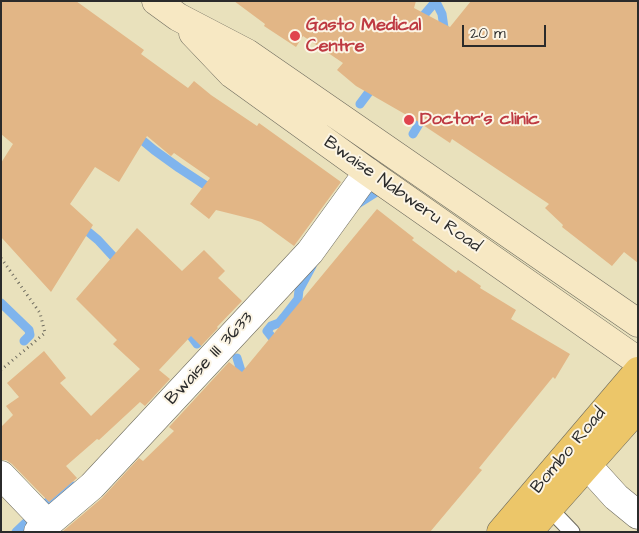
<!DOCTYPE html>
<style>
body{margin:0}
#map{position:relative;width:639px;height:533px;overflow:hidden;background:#e9e1bc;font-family:"Architects Daughter",sans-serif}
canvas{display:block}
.frame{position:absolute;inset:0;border:2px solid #2b2b2b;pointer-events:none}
.scale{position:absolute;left:462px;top:25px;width:84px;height:22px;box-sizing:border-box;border:2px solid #2b2b2b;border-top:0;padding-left:6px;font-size:15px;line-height:18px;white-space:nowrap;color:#2b2b2b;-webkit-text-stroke:4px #fcf5e5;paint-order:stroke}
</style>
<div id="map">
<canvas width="639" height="533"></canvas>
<div class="frame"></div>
<div class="scale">20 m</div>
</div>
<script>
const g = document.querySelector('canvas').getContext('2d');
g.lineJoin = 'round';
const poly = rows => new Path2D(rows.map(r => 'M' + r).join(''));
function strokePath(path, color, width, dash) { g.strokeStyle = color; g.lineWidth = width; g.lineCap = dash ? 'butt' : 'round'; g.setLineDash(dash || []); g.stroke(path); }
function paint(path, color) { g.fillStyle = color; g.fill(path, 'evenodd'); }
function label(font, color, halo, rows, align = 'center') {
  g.font = font + ' "Architects Daughter",sans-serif'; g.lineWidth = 4; g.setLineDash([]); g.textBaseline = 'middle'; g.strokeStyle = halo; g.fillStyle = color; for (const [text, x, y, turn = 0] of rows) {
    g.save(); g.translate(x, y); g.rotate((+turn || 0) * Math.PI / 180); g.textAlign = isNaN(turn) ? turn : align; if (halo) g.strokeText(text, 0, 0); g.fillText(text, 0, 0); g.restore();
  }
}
strokePath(poly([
 [436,2,442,14,445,35],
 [418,22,436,1],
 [360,104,375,84],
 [413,134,425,114],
 [136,135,154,150,179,168,205,185,215,189],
 [356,205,375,193],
 [80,225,98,240,121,265],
 [1,303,29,330,30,335,24,341],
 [188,332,197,344],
 [278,345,267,331,271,326,279,323,284,317,298,299,299,290,312,266],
 [237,358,241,371,240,382],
 [16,532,54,496,74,486]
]), '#7fb4ed', 9);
paint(poly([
 [1,1,76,1,144,50,141,54,188,88,194,81,211,95,257,126,259,123,341,182,294,246,261,222,252,219,216,210,209,219,190,204,210,178,174,153,171,156,147,136,119,182,95,167,70,204,93,225,51,292,1,237,1,163,13,144,1,134],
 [234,1,416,1,414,8,450,27,471,1,638,1,638,263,624,252,612,266,562,227,563,225,545,208,549,204,452,139,450,143,417,121,356,86,337,70,343,63,303,36,296,47,264,26,265,24],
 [377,209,414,238,412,240,456,273,458,270,481,286,480,288,516,310,511,319,570,354,555,379,553,377,479,468,482,470,430,532,62,532,102,498,139,458,143,461,174,431,169,427,229,362,242,372],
 [137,228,182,271,204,250,225,271,218,278,242,301,217,327,218,328,201,346,191,336,159,370,170,379,145,406,140,402,99,440,97,439,66,466,77,478,49,502,12,464,6,460,1,460,1,427,13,415,6,406,19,397,7,383,44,351,66,378,60,383,91,416,140,369,113,344,117,340,76,299]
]), '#e2b686');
const service = poly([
 [549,508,572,532]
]);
const minor = poly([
 [587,465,616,497,638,515],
 [1,475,47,523],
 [38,532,92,486,310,252,368,172]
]);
const secondary = poly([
 [156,1,178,17,247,53,638,323],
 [193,33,232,74,368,172,638,361]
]);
const primary = poly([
 [501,532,638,371],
 [528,532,638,408]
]);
strokePath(service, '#6e6b5e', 17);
strokePath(minor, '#6e6b5e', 29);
strokePath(secondary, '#6e6b5e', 29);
strokePath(primary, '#6e6b5e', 29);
strokePath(poly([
 [1,258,40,313,45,333,1,370]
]), '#6e6b5e', 3, [1, 4]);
strokePath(service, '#fff', 15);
strokePath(minor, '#fff', 28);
strokePath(secondary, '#f7e8c3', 28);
strokePath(primary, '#ecc669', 28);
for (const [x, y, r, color] of [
 [295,36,6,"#e0444e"],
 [409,120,6,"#e0444e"]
]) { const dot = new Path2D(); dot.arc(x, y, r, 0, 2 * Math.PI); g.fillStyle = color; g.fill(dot); strokePath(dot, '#fcf5e5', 2); }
label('bold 18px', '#be3a42', '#fcf5e5', [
 ["Gasto Medical",306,26],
 ["Centre",306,47],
 ["Doctor's clinic",420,120]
], 'left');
label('18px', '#2b2b2b', '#fcf5e5', [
 ["Bwaise Nabweru Road",402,195,35],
 ["Bwaise III 3633",210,359,-47],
 ["Bombo Road",569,451,-50]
]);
</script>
